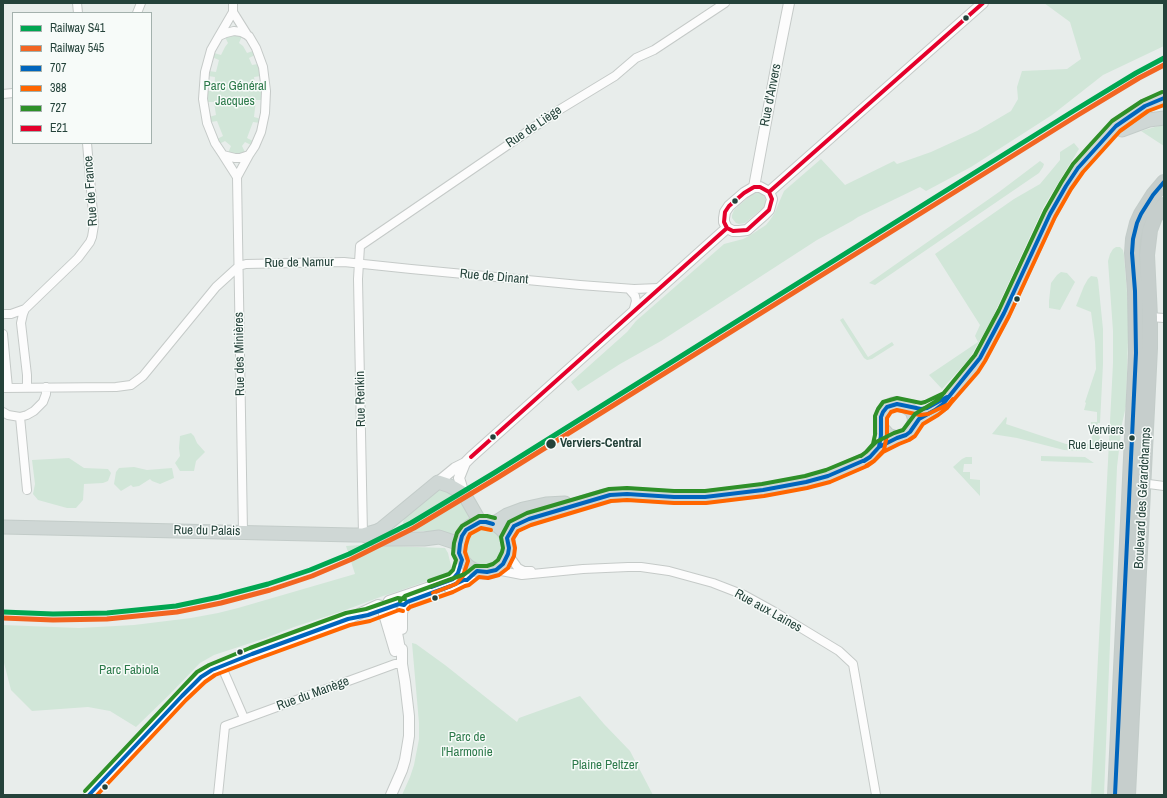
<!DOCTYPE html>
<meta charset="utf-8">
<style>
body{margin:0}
#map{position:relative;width:1167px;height:798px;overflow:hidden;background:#e8edeb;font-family:"Archivo Narrow",sans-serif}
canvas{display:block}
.frame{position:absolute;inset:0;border:4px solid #24423a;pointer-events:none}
.legend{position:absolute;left:12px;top:12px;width:140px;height:132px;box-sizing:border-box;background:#f7fbf9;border:1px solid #a3b1ad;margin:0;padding:5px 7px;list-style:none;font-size:12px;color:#24423a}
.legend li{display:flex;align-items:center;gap:8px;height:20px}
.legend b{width:20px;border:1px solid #a3b1ad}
</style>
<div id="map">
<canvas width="1167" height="798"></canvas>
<div class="frame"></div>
<ul class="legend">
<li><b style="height:5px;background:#00a651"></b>Railway S41</li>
<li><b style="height:5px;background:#f26522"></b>Railway 545</li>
<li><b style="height:5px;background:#0065bd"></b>707</li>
<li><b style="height:5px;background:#f60"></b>388</li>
<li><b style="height:5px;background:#2e9028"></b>727</li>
<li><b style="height:5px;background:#e4002b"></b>E21</li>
</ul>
</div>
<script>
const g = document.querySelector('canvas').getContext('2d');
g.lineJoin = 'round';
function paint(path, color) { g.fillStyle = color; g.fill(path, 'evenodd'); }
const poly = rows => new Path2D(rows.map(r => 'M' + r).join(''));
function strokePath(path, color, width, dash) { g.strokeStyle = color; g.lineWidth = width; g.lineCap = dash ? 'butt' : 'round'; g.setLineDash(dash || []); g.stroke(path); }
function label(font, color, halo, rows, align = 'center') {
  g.font = font + ' "Archivo Narrow",sans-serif'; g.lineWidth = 3; g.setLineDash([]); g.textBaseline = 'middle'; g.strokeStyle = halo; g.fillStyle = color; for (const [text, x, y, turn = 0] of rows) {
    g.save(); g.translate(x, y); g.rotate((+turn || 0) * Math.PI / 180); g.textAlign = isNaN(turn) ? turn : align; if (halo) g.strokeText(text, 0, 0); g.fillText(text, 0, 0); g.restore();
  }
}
paint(poly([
 [1044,3,1164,3,1164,46,1103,75,1052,115,971,167,926,191,920,187,858,217,852,221,817,240,661,341,620,364,578,391,571,382,627,332,636,321,724,244,743,239,749,236,766,225,770,220,774,214,784,191,821,159,845,185,894,161,897,164,931,152,977,131,1011,111,1018,99,1017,87,1022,71,1067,69,1081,59,1070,22],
 [234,35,242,36,239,43,243,46,247,53,253,51,255,55,249,58,252,65,258,64,261,76,254,77,256,89,262,89,263,100,256,100,254,117,261,119,260,123,253,122,247,138,253,141,251,145,245,142,242,146,245,152,237,155,228,153,231,146,225,141,219,144,217,139,223,136,217,121,211,122,209,117,216,115,214,102,207,102,207,91,214,91,215,77,208,76,209,71,216,72,219,60,212,57,214,53,221,55,225,47,228,43,225,37],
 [1162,125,1164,125,1164,146,1141,131],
 [1074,143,1079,149,1044,206,990,323,969,359,942,389,929,375,978,342,975,336,980,325,935,254,1014,199,1040,184,1060,160,1060,152],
 [1040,161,1044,164,1043,167,1039,173,875,285,869,283,999,192],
 [757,192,762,194,765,197,766,203,764,207,745,223,739,224,736,223,732,218,732,215,734,210,752,194],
 [1116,247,1120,247,1123,250,1124,255,1128,305,1128,340,1126,406,1122,424,1117,467,1104,795,1091,795,1113,363,1113,331,1108,261,1110,254,1113,249],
 [1061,272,1067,273,1075,282,1060,310,1049,308,1049,301,1051,283,1057,275],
 [1091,276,1097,277,1098,280,1103,329,1103,364,1100,423,1098,423,1097,425,1091,424,1091,422,1097,422,1097,412,1084,410,1086,403,1085,402,1096,369,1095,342,1091,312,1076,306,1084,286,1088,279],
 [843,318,868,357,892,342,894,345,872,359,867,360,864,358,840,320],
 [1006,417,1007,418,1006,424,1066,444,1091,444,1092,435,1095,433,1098,433,1100,438,1099,447,1079,451,1064,450,1017,438,992,434],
 [191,433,194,436,197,443,205,452,196,461,194,471,180,471,175,463,180,456,179,448,180,436],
 [1041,456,1085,457,1094,463,1041,461],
 [966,457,972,457,972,464,964,464,963,472,970,472,970,479,980,480,980,496,953,467,962,459],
 [69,458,84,468,108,469,111,473,108,481,103,483,84,484,83,500,76,508,67,508,38,500,33,494,35,484,32,460],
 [134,467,147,470,172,468,174,478,160,484,152,481,150,479,139,486,133,487,131,485,121,491,114,484,116,472,119,468],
 [438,488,458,494,471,519,462,526,454,536,440,532,413,531,406,529,404,527,403,522,405,517],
 '466 547a18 18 0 1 1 36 0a18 18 0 1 1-36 0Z',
 [361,545,445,548,448,553,452,570,450,573,396,592,383,596,340,612,294,627,266,638,214,655,200,663,169,695,136,727,110,711,88,707,32,711,11,690,3,659,3,625,79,628,134,625,191,618,218,613,238,608,355,574,346,546],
 [412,643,416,644,445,665,517,722,519,718,580,696,604,724,630,751,653,795,402,795,410,777,414,765,419,739,419,723]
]), '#d1e6d8');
const minor = poly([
 [77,3,78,13],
 [233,3,233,12,248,36],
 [137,13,141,3],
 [234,31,241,32,249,36,256,48,263,67,266,91,265,113,261,132,255,146,249,155,240,158,235,158,223,155,215,143,207,123,203,99,205,72,211,50,219,36,226,33,234,31],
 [219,36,233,12],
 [3,94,13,93],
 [223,155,237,177],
 [237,177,243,532],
 [237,177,249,155],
 [629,289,635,296,636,301,633,312],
 [25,309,23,314,21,323,27,375,27,388],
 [3,314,11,314,25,309,78,258,90,242,92,237,94,225,87,143],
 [1150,317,1164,318],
 [3,334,8,388],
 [3,388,116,387,131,385,143,376,216,287,239,266,246,264,344,262,411,269,580,285,634,289,659,288],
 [3,412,8,415,20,417,27,415,34,411,43,402,46,394,46,387],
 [20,417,27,490],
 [1141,483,1164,486],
 [363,535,358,279,360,246,559,110,615,76,636,58,654,50,725,3],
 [508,554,518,568,524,571,531,571],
 [496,570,522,575,583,569,628,567,641,567,669,571,713,583,744,595,773,611,839,651,853,664,876,795],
 [221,665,244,718],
 [218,795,225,726,395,664,402,664]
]);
const tertiary = poly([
 [754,187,776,68,789,3],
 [754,187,760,187,769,192,772,199,769,210,764,215,747,230,739,231,733,231,727,228,724,222,724,218,725,212,729,206,744,193,754,187],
 [769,192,983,3],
 [438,482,455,468,465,463,471,457,727,228],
 [464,494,459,478,465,463],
 [448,587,464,580,467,580,477,571],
 [402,629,402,613,404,605],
 [395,651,384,614,384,610,389,601,442,583,453,579,458,573,462,560],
 [89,795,182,696,201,677,212,670,221,665,348,619,378,605,390,608,394,615,399,644,402,655],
 [391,795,402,770,405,760,409,736,409,716,405,682,402,664,402,649]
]);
const primary = poly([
 [1122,130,1149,120,1164,118],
 [912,428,915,420,912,411,905,406,897,404,893,404,887,407,883,412,881,417,881,427,888,435,897,438,906,435,910,432,919,419,935,410,943,404,946,399,973,368,980,358,1004,313,1050,214,1066,186,1078,168,1095,148,1116,126,1145,106,1164,98],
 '459 547a25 25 0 1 1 50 0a25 25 0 1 1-50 0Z',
 [493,524,507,515,523,509,546,504,565,503],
 [3,527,353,535,363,535,374,539,424,539,439,537,460,544],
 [363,535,377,531,381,529,438,482,450,486,464,494,480,522],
 [507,538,514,526,521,522,604,496,627,494,674,497,705,497,763,490,806,482,828,476,865,460,870,457,879,447,897,438]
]);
const trunk = poly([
 [1115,795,1136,353,1135,291,1132,253,1133,239,1137,223,1141,214,1153,195,1164,182],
 [1128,795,1150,348,1150,317,1147,255,1150,230,1155,217,1164,205]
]);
strokePath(minor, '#c5cac8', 10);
strokePath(tertiary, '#c5cac8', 12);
strokePath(primary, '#c3ccc9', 15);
strokePath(trunk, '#c3ccc9', 16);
strokePath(minor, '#fcfcfc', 8);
strokePath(tertiary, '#fcfcfc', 10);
strokePath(primary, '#cfd7d5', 13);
strokePath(trunk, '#c6cecc', 14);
strokePath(poly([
 [864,461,870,457,879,447,881,435,881,417,883,412,887,407,897,404,921,409,927,408,947,397],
 [431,587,453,579,458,573,462,560,459,553,460,544,462,536,466,530,480,522,486,522,493,524],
 [404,605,407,602,451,586,464,580,467,580,477,571,487,572,496,570,503,564,508,554,509,548,507,538,514,526,529,519,610,495,627,494,674,497,705,497,763,490,806,482,828,476,865,460,870,457,879,447,897,438,906,435,910,432,919,419,935,410,943,404,980,358,1004,313,1050,214,1066,186,1078,168,1116,126,1145,106,1164,98],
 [89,795,182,696,201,677,212,670,252,654,348,619,368,615,399,604,404,605],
 [1115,795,1136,353,1135,291,1132,253,1133,239,1137,223,1141,214,1153,195,1164,182]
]), '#0065bd', 4);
strokePath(poly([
 [866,466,874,461,884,450,887,435,887,418,891,412,897,410,920,415,928,414,949,404,953,399],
 [433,593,456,584,463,576,468,561,465,552,466,545,468,538,470,534,481,528,491,530],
 [408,609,410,607,453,592,465,586,469,585,479,577,488,578,499,575,508,568,514,556,515,548,513,539,518,531,531,525,611,501,627,500,674,503,706,503,764,496,807,488,830,482,867,466,874,461,883,452,899,444,909,440,915,436,923,424,938,415,947,408,951,403,978,372,985,361,1009,316,1055,217,1071,189,1083,172,1120,131,1148,111,1164,105],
 [97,795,186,700,205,682,215,675,254,660,350,625,370,621,399,610,403,611]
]), '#f60', 4);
strokePath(poly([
 [861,456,866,452,873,444,875,435,875,416,878,409,883,402,897,398,921,403,925,402,944,393],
 [429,581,449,574,453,570,456,560,453,554,454,543,457,533,462,526,479,516,487,516,495,518],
 [400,601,405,596,465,574,475,566,487,566,493,564,498,560,502,552,503,548,501,537,509,522,527,513,609,489,627,488,674,491,705,491,762,484,805,476,826,470,862,455,866,452,876,442,894,433,903,430,915,414,938,400,975,355,999,310,1045,211,1061,183,1073,164,1091,144,1112,121,1142,101,1162,92],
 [85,791,178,692,197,672,209,665,250,648,346,613,366,609,398,598,405,599]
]), '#2e9028', 4);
strokePath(poly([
 [754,187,760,187,769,192,772,199,769,210,747,230,733,231,727,228,724,222,725,212,729,206,744,193,754,187],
 [769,192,983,3],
 [471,457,727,228]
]), '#e4002b', 4);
strokePath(poly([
 [3,612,53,614,107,613,176,606,219,597,268,584,310,570,349,554,411,523,494,473,1075,110,1136,73,1164,58]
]), '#00a651', 5);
strokePath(poly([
 [3,618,53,620,107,619,177,612,221,603,270,590,312,576,352,559,414,528,497,478,1078,115,1139,78,1164,65]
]), '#f26522', 5);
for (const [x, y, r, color] of [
 [966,18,3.5,"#24423a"],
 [735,201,3.5,"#24423a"],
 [1017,299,3.5,"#24423a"],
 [493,437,3.5,"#24423a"],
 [1132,438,3.5,"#24423a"],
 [551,444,5.5,"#24423a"],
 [435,598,3.5,"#24423a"],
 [240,652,3.5,"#24423a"],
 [105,787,3.5,"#24423a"]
]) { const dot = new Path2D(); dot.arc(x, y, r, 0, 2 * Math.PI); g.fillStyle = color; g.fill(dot); strokePath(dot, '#f7fbf9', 1.5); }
label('12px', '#24423a', '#f7fbf9', [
 ["Verviers",1124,431],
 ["Rue Lejeune",1124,446]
], 'right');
label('13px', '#2d7a4b', '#f7fbf9', [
 ["Parc Général",235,87],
 ["Jacques",235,102],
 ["Parc Fabiola",129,671],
 ["Parc de",467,738],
 ["l'Harmonie",467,753],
 ["Plaine Peltzer",605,766]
]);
label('13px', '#24423a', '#f7fbf9', [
 ["Rue d'Anvers",771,95,-79],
 ["Rue de Liège",534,127,-34],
 ["Rue de France",91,191,-94],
 ["Rue de Namur",299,263,-1],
 ["Rue de Dinant",494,277,5],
 ["Rue des Minières",240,354,-91],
 ["Rue Renkin",361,399,-91],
 ["Boulevard des Gérardchamps",1143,498,-87],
 ["Rue du Palais",207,531,1],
 ["Rue aux Laines",768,611,29],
 ["Rue du Manège",313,694,-20]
]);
label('bold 13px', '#24423a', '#f7fbf9', [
 ["Verviers-Central",560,444]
], 'left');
</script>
